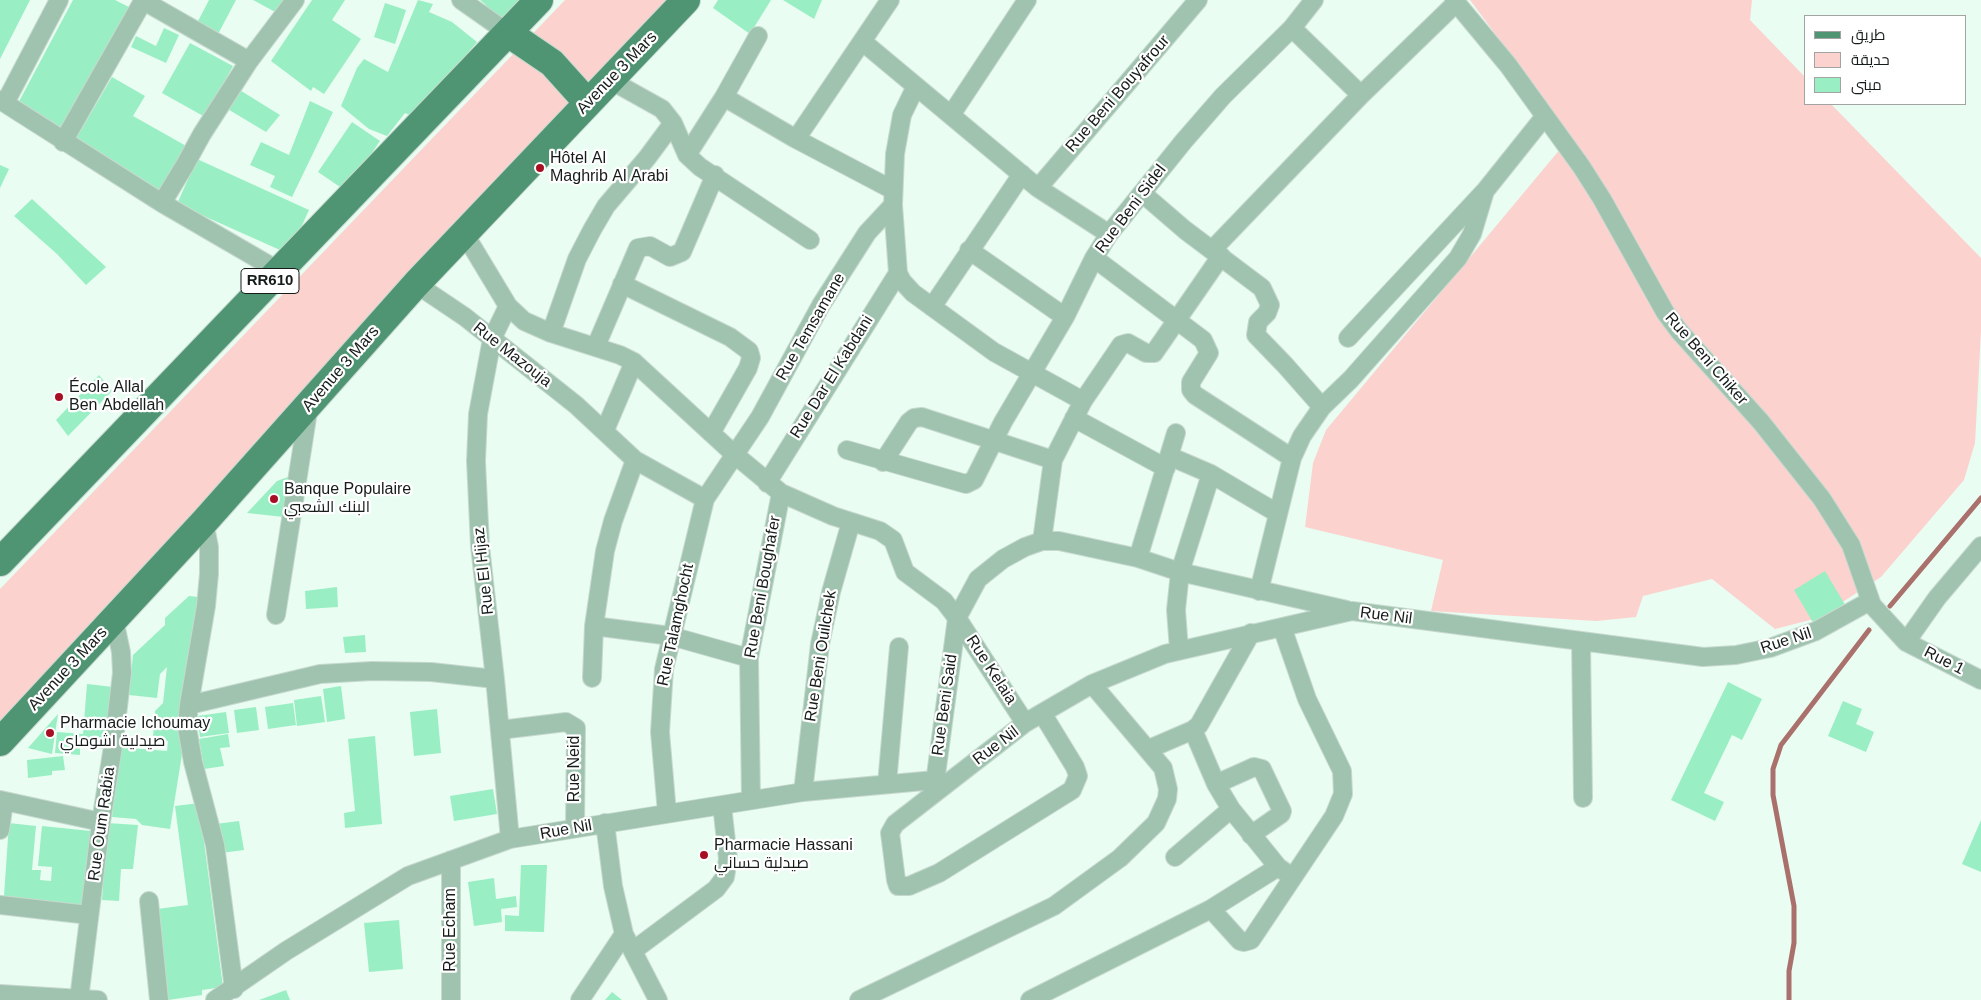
<!DOCTYPE html>
<meta charset="utf-8">
<style>
body{margin:0}
#map{position:relative;width:1981px;height:1000px;overflow:hidden;background:#e9fdf2;font-family:Helvetica,Cairo,sans-serif}
canvas{display:block}
.legend{position:absolute;left:1804px;top:15px;width:162px;height:90px;box-sizing:border-box;background:#fff;border:1px solid #a1a4a3;margin:0;padding:6px 9px;list-style:none;font-size:15px;color:#151c19}
.legend li{display:flex;align-items:center;gap:10px;height:25px}
.legend b{width:25px;border:1px solid #a1a4a3}
</style>
<div id="map">
<canvas width="1981" height="1000"></canvas>
<ul class="legend">
<li><b style="height:6px;background:#509573"></b>طريق</li>
<li><b style="height:14px;background:#fcd2cf"></b>حديقة</li>
<li><b style="height:14px;background:#99efc3"></b>مبنى</li>
</ul>
</div>
<script>
const g = document.querySelector('canvas').getContext('2d');
g.lineJoin = 'round';
function paint(path, color) { g.fillStyle = color; g.fill(path, 'evenodd'); }
const poly = rows => new Path2D(rows.map(r => 'M' + r).join(''));
function strokePath(path, color, width, dash) { g.strokeStyle = color; g.lineWidth = width; g.lineCap = dash ? 'butt' : 'round'; g.setLineDash(dash || []); g.stroke(path); }
function label(font, color, halo, rows, align = 'center') {
  g.font = font + ' Helvetica,Cairo,sans-serif'; g.lineWidth = 4.5; g.setLineDash([]); g.textBaseline = 'middle'; g.strokeStyle = halo; g.fillStyle = color; for (const [text, x, y, turn = 0] of rows) {
    g.save(); g.translate(x, y); g.rotate((+turn || 0) * Math.PI / 180); g.textAlign = isNaN(turn) ? turn : align; if (halo) g.strokeText(text, 0, 0); g.fillText(text, 0, 0); g.restore();
  }
}
paint(poly([
 [565,0,674,0,0,729,0,589],
 [1470,0,1752,0,1750,20,1805,77,1805,104,1831,104,1981,258,1981,331,1975,443,1964,480,1881,577,1818,618,1775,629,1712,579,1643,596,1636,617,1596,621,1431,611,1443,560,1305,527,1313,463,1326,430,1571,136]
]), '#fcd2cf');
strokePath(poly([
 [1890,606,1981,498],
 [1789,1000,1789,971,1794,943,1794,906,1773,795,1773,769,1781,745,1869,630]
]), '#aa716c', 5);
paint(poly([
 [0,0,30,0,0,59],
 [73,0,115,0,129,7,64,133,15,109],
 [209,0,236,0,217,36,196,25],
 [253,0,287,0,279,14],
 [312,0,345,0,332,20,361,39,324,94,313,87,311,91,271,61],
 [418,0,433,4,429,12,452,22,477,42,415,117,405,113,387,136,369,129,341,106,357,68,364,59,388,72],
 [480,0,525,0,503,26,482,9,486,5],
 [718,0,771,0,750,34,713,8],
 [783,0,822,0,814,19],
 [385,3,406,10,395,44,374,37],
 [164,28,179,35,166,63,131,47,136,36,156,46],
 [190,43,233,66,205,117,162,93],
 [112,77,145,96,133,116,188,147,160,196,71,147],
 [238,89,280,115,266,132,226,108],
 [310,101,333,112,292,197,270,187,275,176,250,165,261,142,289,155],
 [352,122,380,141,346,191,318,172],
 [197,159,309,210,289,254,177,204],
 [0,165,9,169,0,188],
 [32,199,106,267,86,285,57,254,14,216],
 [99,375,112,391,68,436,56,420],
 [288,477,284,517,247,513,277,481],
 [1825,571,1847,608,1815,626,1794,590],
 [337,587,338,607,306,609,305,591],
 [189,596,199,597,184,742,170,829,142,825,136,819,112,817,120,747,167,751,168,741,155,739,153,737,155,711,163,703,167,667,160,674,157,698,129,695,133,655,165,625,165,618],
 [365,635,366,652,345,653,343,637],
 [1728,682,1762,699,1742,740,1732,735,1704,793,1724,802,1715,821,1671,800],
 [87,684,113,687,108,749,80,747,80,755,55,753,57,732,83,734],
 [341,686,345,719,327,722,323,689],
 [321,696,325,722,297,726,294,700],
 [1843,701,1862,709,1856,724,1874,732,1866,752,1828,736],
 [293,703,296,725,268,729,265,707],
 [256,707,259,730,237,733,234,710],
 [437,709,441,753,414,756,410,712],
 [226,712,229,733,200,737,197,716],
 [58,714,52,754,28,748],
 [228,734,230,747,220,748,224,766,204,769,199,739],
 [375,736,382,824,345,828,344,813,355,811,348,739],
 [63,756,65,770,52,771,52,775,28,778,27,760],
 [493,789,497,814,454,821,450,796],
 [199,803,223,987,202,990,202,995,168,1000,157,909,188,905,175,806],
 [1981,820,1981,872,1962,864],
 [239,821,244,850,221,853,216,824],
 [9,823,36,826,32,870,41,870,40,880,51,881,52,867,38,866,42,826,91,831,83,910,4,896],
 [107,823,138,825,133,869,121,869,119,901,102,900],
 [521,865,547,865,544,932,505,931,505,915,519,916],
 [494,878,496,899,516,896,517,907,501,909,502,922,474,926,468,882],
 [399,920,403,969,369,972,364,923],
 [286,990,290,1000,259,1000],
 [612,992,622,1000,605,1000]
]), '#99efc3');
const street = poly([
 [142,0,249,61],
 [461,0,508,33],
 [1454,0,1508,65,1581,166,1602,199,1665,312,1679,331,1761,422,1822,499,1851,545,1872,605,1906,642,1981,680],
 [1292,28,1361,95],
 [863,42,1038,188,1109,234],
 [610,80,662,109,673,123,687,155,700,167,810,240],
 [916,86,902,115,895,154,893,205,898,273,902,281,913,293,994,352,1083,401],
 [724,97,796,139,893,190],
 [0,100,162,203,279,271],
 [5,103,59,0],
 [951,115,1027,0],
 [796,139,890,0],
 [63,142,143,1],
 [687,155,724,97,758,36],
 [1038,188,1198,0],
 [1142,193,1185,230,1262,288,1270,305,1267,313,1258,322,1256,335,1285,365,1322,407],
 [162,203,185,165,202,134,249,61,295,0],
 [464,233,508,306,524,321,551,333,620,355,634,362,734,454,781,493,833,516,880,531,893,540,905,572,944,601,957,618,1025,723],
 [1213,249,1361,95,1457,2],
 [969,250,1065,317],
 [1094,258,1203,340,1209,353,1191,382,1191,390,1195,395,1292,458],
 [416,284,465,317,576,405,635,460,705,499],
 [622,284,730,337,749,351,751,358,748,368,711,433],
 [508,306,492,339,478,414,476,461,480,546,495,679,510,839],
 [932,307,1022,174],
 [551,333,577,259,592,230,606,206,647,158,673,123],
 [1348,338,1484,192],
 [596,346,638,248,650,246,670,257,682,252,715,175],
 [1074,418,1166,468],
 [605,430,634,362],
 [847,450,966,484,974,480,1003,422,1065,317,1094,258,1109,234,1183,142,1223,96,1292,28,1314,0],
 [1169,456,1211,474,1277,513],
 [883,462,909,422,914,418,922,417,1053,460],
 [767,483,898,273],
 [204,522,209,547,209,574,206,606,189,705,187,727,193,762,215,845,234,989],
 [1042,541,1053,460,1083,401,1121,345,1128,343,1146,353,1154,353,1221,256],
 [1138,558,1176,433],
 [1259,591,1292,458,1302,436,1322,407,1351,379,1458,258,1472,234,1485,191,1545,116],
 [276,615,309,405],
 [594,626,671,636,749,658],
 [1581,642,1583,798],
 [1906,642,1937,598,1981,546],
 [1179,650,1176,610,1180,572,1211,474],
 [592,678,594,626,605,551,613,521,635,460],
 [189,705,320,674,372,671,431,672,495,679],
 [1042,713,1075,767,1078,776,1072,790,939,873,909,886,898,886,896,880,890,833,895,824,1025,723,1092,684,1165,654,1352,611,1703,657,1736,655,1770,648,1816,631,1870,601],
 [500,730,566,722,576,728,575,828],
 [1193,730,1216,784,1231,809,1278,867,1288,874],
 [1149,749,1193,730,1199,725,1251,633],
 [887,784,899,647],
 [1216,784,1254,767,1262,769,1282,811,1281,814,1251,835],
 [934,790,957,618,978,579,1003,559,1025,547,1042,541,1059,541,1138,558,1180,572,1347,610],
 [803,792,820,644,831,592,851,522],
 [0,800,101,822],
 [751,800,749,658,781,493],
 [667,813,660,732,664,669,705,499,760,417,821,305,867,233,893,205],
 [605,823,613,886,624,934,658,1000],
 [0,830,4,802],
 [1175,857,1231,809],
 [149,901,159,1000],
 [0,905,89,915],
 [1211,909,1240,941,1244,942,1251,940,1334,816,1343,794,1342,771,1307,699,1282,627],
 [634,950,716,889,725,877,728,859,722,805],
 [0,994,98,1000],
 [79,999,101,822,114,740,122,673,121,652,114,619],
 [215,1000,286,951,408,876,510,839,803,792,935,780],
 [451,1000,451,860],
 [580,1000,624,934],
 [859,1000,1054,906,1120,858,1156,823,1167,799,1168,789,1163,768,1092,684],
 [1030,1000,1211,909,1278,867]
]);
const primary = poly([
 [508,33,552,63,588,103],
 [0,562,539,0],
 [0,742,204,522,416,284,686,0]
]);
strokePath(street, '#c7d9cf', 20);
strokePath(primary, '#c7d9cf', 30);
strokePath(street, '#a0c3af', 18);
strokePath(primary, '#509573', 28);
for (const [x, y, r, color] of [
 [540,168,5,"#a70f23"],
 [59,397,5,"#a70f23"],
 [274,499,5,"#a70f23"],
 [50,733,5,"#a70f23"],
 [704,855,5,"#a70f23"]
]) { const dot = new Path2D(); dot.arc(x, y, r, 0, 2 * Math.PI); g.fillStyle = color; g.fill(dot); strokePath(dot, '#fff', 2); }
for (const [x, y, w] of [
 [270,281,58]
]) { const box = new Path2D(); box.roundRect(x - w / 2, y - 12.5, w, 25, 4); g.fillStyle = '#fff'; g.fill(box); strokePath(box, '#151c19', 1); }
label('bold 15px', '#151c19', null, [
 ["RR610",270,281]
]);
label('16px', '#151c19', '#fff', [
 ["Avenue 3 Mars",617,73,-46],
 ["Rue Beni Bouyafrour",1118,94,-49],
 ["Rue Beni Sidel",1131,209,-53],
 ["Rue Temsamane",811,327,-60],
 ["Rue Mazouja",512,355,38],
 ["Rue Beni Chiker",1706,359,49],
 ["Avenue 3 Mars",341,369,-49],
 ["Rue Dar El Kabdani",832,377,-58],
 ["Rue El Hijaz",484,571,-96],
 ["Rue Beni Boughafer",763,587,-80],
 ["Rue Nil",1386,616,7],
 ["Rue Talamghocht",676,625,-78],
 ["Rue Nil",1786,641,-18],
 ["Rue Beni Ouilchek",821,656,-81],
 ["Rue 1",1944,661,27],
 ["Avenue 3 Mars",68,669,-47],
 ["Rue Kelaia",991,670,57],
 ["Rue Beni Said",945,705,-82],
 ["Rue Nil",996,746,-37],
 ["Rue Neid",575,769,-90],
 ["Rue Oum Rabia",102,824,-82],
 ["Rue Nil",566,830,-10],
 ["Rue Echam",451,930,-90]
]);
label('16px', '#151c19', '#fff', [
 ["Hôtel Al",550,159],
 ["Maghrib Al Arabi",550,177],
 ["École Allal",69,388],
 ["Ben Abdellah",69,406],
 ["Banque Populaire",284,490],
 ["البنك الشعبي",284,508],
 ["Pharmacie Ichoumay",60,724],
 ["صيدلية اشوماي",60,742],
 ["Pharmacie Hassani",714,846],
 ["صيدلية حساني",714,864]
], 'left');
</script>
